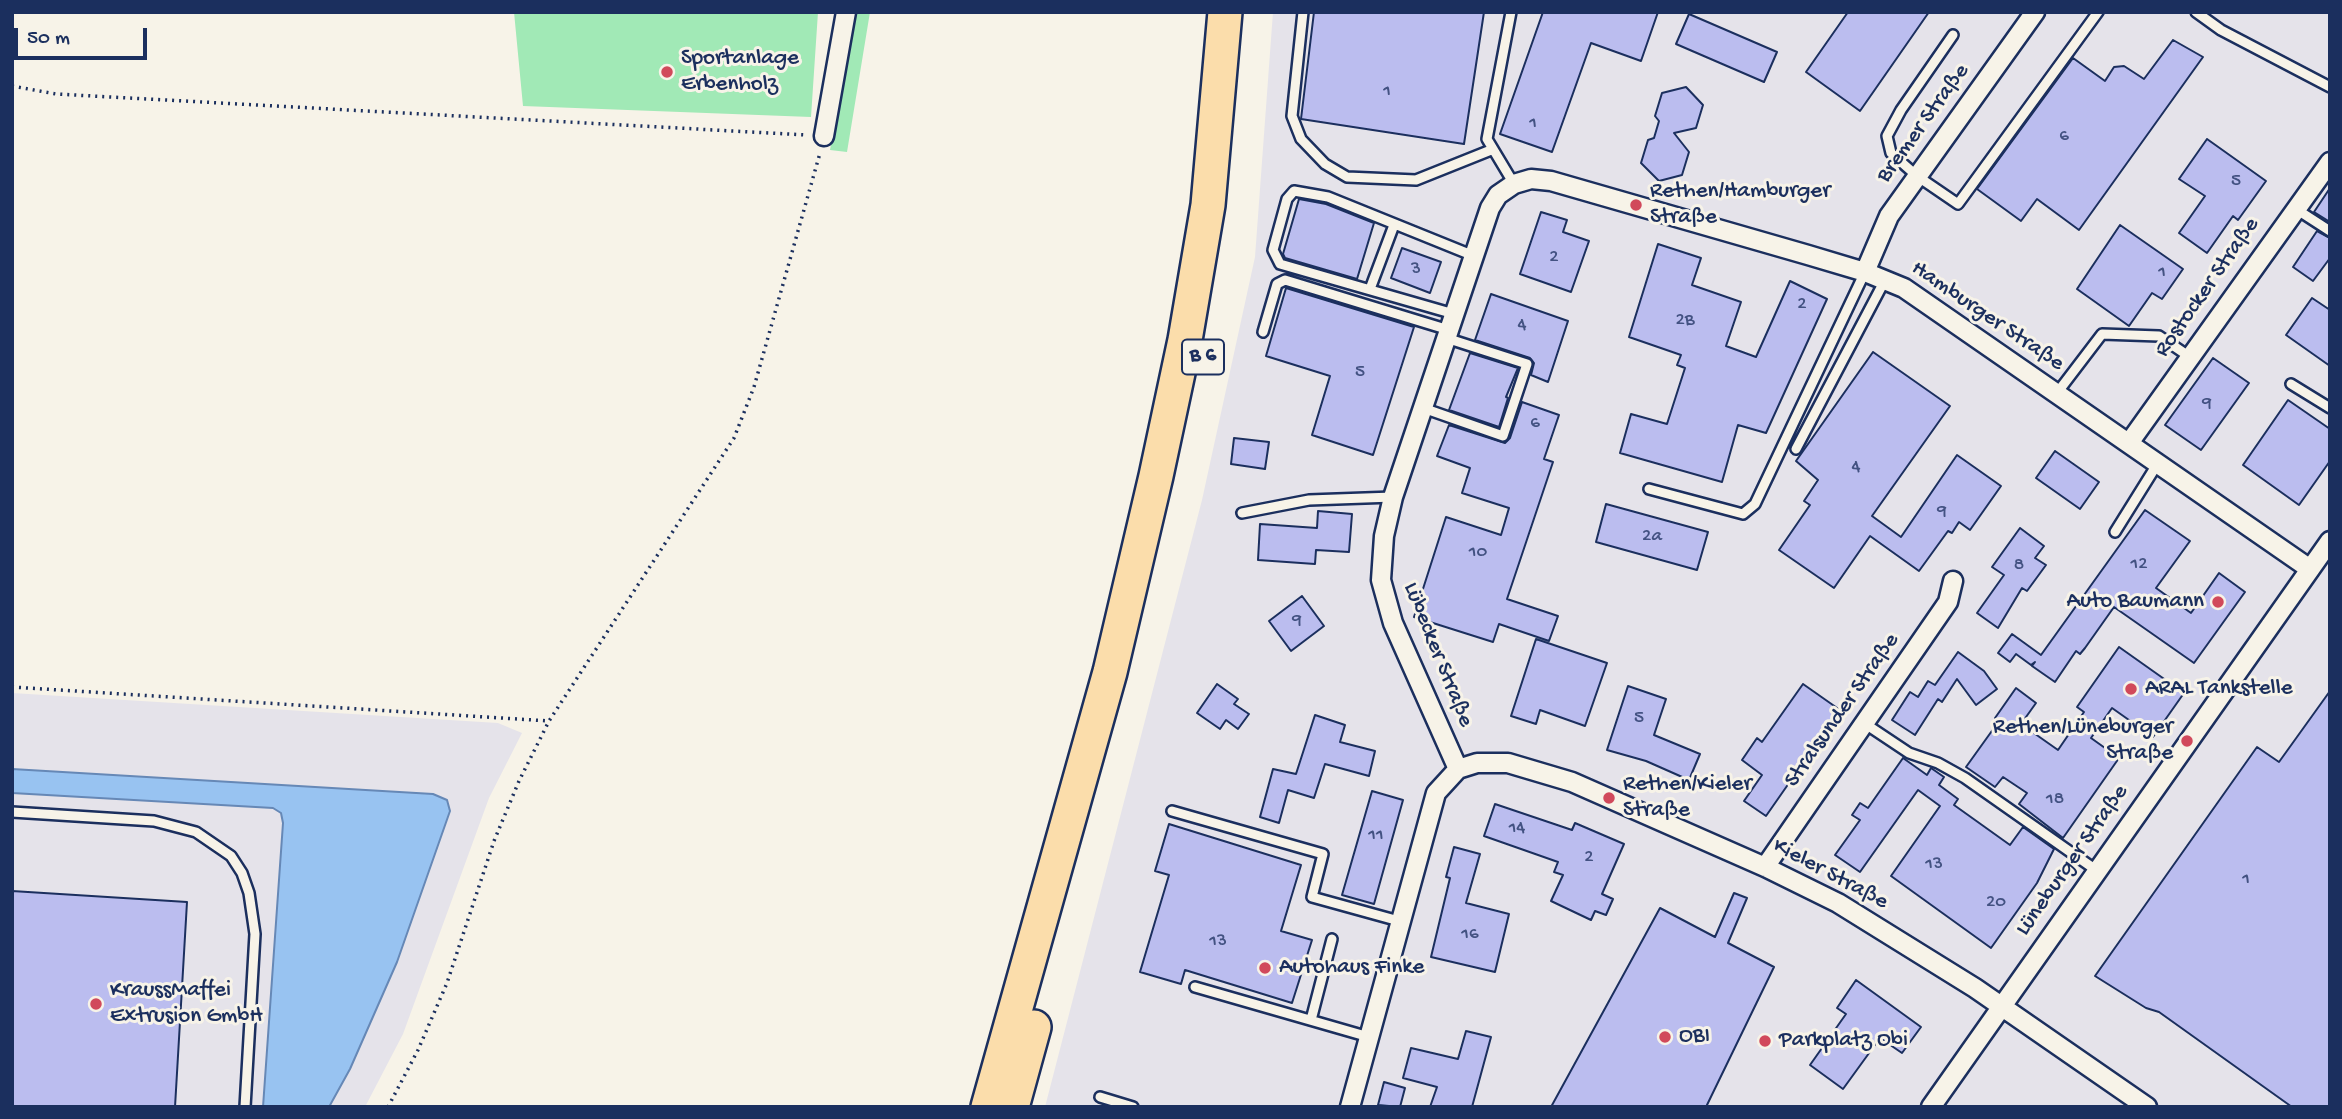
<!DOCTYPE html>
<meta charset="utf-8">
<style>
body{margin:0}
#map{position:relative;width:2342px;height:1119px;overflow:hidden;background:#f7f3e8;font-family:"Gochi Hand",sans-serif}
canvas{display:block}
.frame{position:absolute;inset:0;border:14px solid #1b2f5e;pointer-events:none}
.scale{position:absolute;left:14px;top:28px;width:133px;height:32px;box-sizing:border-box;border:4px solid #1b2f5e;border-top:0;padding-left:9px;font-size:21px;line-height:24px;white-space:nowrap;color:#1b2f5e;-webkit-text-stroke:5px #f7f3e8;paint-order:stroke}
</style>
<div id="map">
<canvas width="2342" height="1119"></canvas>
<div class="frame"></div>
<div class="scale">50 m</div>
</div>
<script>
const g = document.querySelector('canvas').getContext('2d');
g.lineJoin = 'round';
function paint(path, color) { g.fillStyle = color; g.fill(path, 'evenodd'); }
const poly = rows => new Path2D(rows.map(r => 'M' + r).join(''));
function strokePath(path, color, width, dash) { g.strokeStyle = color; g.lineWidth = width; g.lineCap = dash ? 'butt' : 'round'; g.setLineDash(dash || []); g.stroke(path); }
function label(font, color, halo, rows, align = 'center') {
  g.font = font + ' "Gochi Hand",sans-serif'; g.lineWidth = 6; g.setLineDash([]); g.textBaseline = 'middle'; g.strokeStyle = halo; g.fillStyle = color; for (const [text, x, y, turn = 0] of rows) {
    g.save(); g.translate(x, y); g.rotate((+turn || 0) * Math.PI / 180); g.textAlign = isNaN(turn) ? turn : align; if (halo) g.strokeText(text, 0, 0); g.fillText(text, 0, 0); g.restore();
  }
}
paint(poly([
 [1273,12,2330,12,2330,1107,1045,1107,1202,500,1255,257],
 [12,693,498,723,522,733,489,798,403,1034,365,1107,12,1107]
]), '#e5e3ea');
paint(poly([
 [514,12,818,12,811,117,523,106],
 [853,12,870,12,847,152,830,150,845,75]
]), '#a1e9b6');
const water = poly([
 [12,769,433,794,447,800,450,811,397,962,350,1069,329,1107,263,1107,283,823,281,813,273,808,12,793,12,769]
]);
paint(water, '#98c3f1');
strokePath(water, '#6688b6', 2);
const building = poly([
 [1314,12,1484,12,1464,144,1301,119,1314,12],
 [1543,12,1658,12,1641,61,1591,43,1552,152,1500,134,1543,12],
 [1848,12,1929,12,1860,111,1806,72,1848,12],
 [1689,14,1777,52,1764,82,1676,44,1689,14],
 [2173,40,2203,57,2079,230,2037,199,2021,221,1977,189,2073,58,2105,81,2114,67,2124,66,2144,79,2173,40],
 [1686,87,1703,105,1696,128,1674,133,1689,152,1682,175,1659,181,1641,163,1648,140,1654,138,1659,121,1655,116,1662,93,1686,87],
 [2207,139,2266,181,2238,220,2233,216,2207,253,2179,233,2205,196,2179,179,2207,139],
 [2330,188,2330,222,2314,212,2330,188],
 [1299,199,1326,204,1374,223,1357,279,1285,258,1283,254,1299,199],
 [1541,212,1567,220,1563,232,1589,241,1571,292,1520,274,1541,212],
 [2120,225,2183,269,2162,299,2152,293,2129,326,2077,289,2120,225],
 [2317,231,2330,238,2330,258,2313,281,2293,267,2317,231],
 [1658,244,1701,258,1692,285,1741,302,1726,346,1756,357,1790,281,1827,299,1766,433,1738,425,1722,482,1620,453,1631,414,1667,424,1685,368,1677,365,1681,355,1629,337,1658,244],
 [1402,248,1441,262,1430,293,1391,278,1402,248],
 [1286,288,1414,327,1373,455,1312,435,1330,376,1266,356,1286,288],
 [1491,294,1568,321,1548,382,1531,375,1534,363,1530,358,1475,340,1491,294],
 [2312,298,2330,310,2330,366,2286,335,2312,298],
 [1873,352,1950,406,1872,516,1901,537,1957,455,2001,486,1970,530,1959,522,1952,533,1948,531,1919,571,1870,536,1834,588,1779,550,1810,505,1804,501,1818,480,1796,461,1873,352],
 [1470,353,1518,368,1506,397,1508,398,1499,427,1449,410,1470,353],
 [2213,358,2249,383,2201,450,2165,425,2213,358],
 [2288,400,2330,429,2330,461,2299,505,2243,465,2288,400],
 [1522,402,1559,415,1544,459,1553,462,1507,599,1558,616,1549,641,1499,624,1493,642,1414,617,1446,517,1501,535,1509,508,1462,493,1470,468,1437,456,1449,425,1505,443,1510,438,1522,402],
 [1234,438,1269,442,1265,469,1231,464,1234,438],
 [2055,451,2099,482,2080,509,2036,478,2055,451],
 [1606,504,1708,532,1697,570,1596,542,1606,504],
 [2145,510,2190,541,2156,588,2191,613,2219,573,2245,592,2194,663,2114,607,2085,648,2080,654,2076,651,2055,682,2032,666,2035,662,2031,665,2016,654,2010,662,1998,653,2012,634,2041,655,2145,510],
 [1318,511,1352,514,1349,552,1316,550,1315,564,1258,560,1260,524,1317,528,1318,511],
 [2020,528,2044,546,2035,558,2046,565,2027,591,2022,588,1998,628,1977,613,2004,575,1992,567,2020,528],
 [1302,596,1324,626,1291,651,1269,621,1302,596],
 [1536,639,1607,663,1585,726,1540,710,1536,724,1511,716,1536,639],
 [2119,647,2184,693,2153,737,2112,708,2091,738,2119,758,2063,838,2019,804,2027,793,2003,777,1995,787,1966,767,1999,721,1995,718,2016,688,2036,703,2021,724,2058,750,2084,712,2077,707,2119,647],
 [1958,652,1984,671,1997,689,1976,705,1957,679,1942,702,1938,699,1915,735,1892,720,1910,692,1918,697,1928,681,1935,685,1958,652],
 [1217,684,1238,699,1234,704,1249,714,1238,729,1226,720,1220,729,1197,713,1217,684],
 [1803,684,1840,710,1766,816,1744,801,1762,775,1742,760,1757,738,1762,742,1803,684],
 [1628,686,1666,699,1654,735,1700,754,1689,780,1646,761,1607,750,1628,686],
 [2330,691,2330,1107,2292,1107,2159,1012,2146,1008,2095,976,2257,747,2279,762,2330,691],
 [1315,715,1345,725,1340,742,1375,751,1369,776,1325,764,1314,798,1288,790,1279,823,1260,817,1273,769,1296,774,1315,715],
 [1903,758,1927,775,1931,768,1944,777,1939,785,1958,799,1954,805,2010,845,2023,827,2054,849,2037,883,1991,948,1891,876,1940,806,1918,790,1860,872,1835,855,1860,820,1852,815,1860,803,1868,808,1903,758],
 [1372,791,1403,800,1374,904,1342,895,1372,791],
 [1495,804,1572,830,1575,823,1624,844,1602,894,1613,899,1606,915,1595,911,1591,920,1551,901,1563,875,1554,872,1558,862,1484,836,1495,804],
 [1169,824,1301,865,1281,931,1312,940,1292,1003,1185,970,1181,984,1140,972,1169,875,1155,871,1169,824],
 [1454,847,1480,854,1466,903,1509,914,1495,972,1431,957,1450,878,1446,877,1454,847],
 [12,891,187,902,175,1107,12,1107,12,891],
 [1734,893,1747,898,1728,943,1774,967,1706,1107,1551,1107,1660,908,1715,937,1734,893],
 [1856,980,1921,1027,1902,1053,1880,1038,1843,1089,1810,1065,1846,1014,1837,1008,1856,980],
 [1466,1031,1491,1037,1472,1107,1430,1107,1437,1087,1403,1078,1411,1048,1458,1059,1466,1031],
 [1384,1082,1405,1088,1400,1107,1378,1105,1384,1082]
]);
paint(building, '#bbbdef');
strokePath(building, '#1b2f5e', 2);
const lane = poly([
 [1303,12,1292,116,1301,139,1325,164,1347,177,1416,180,1491,150],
 [1511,12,1487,139,1514,184],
 [2196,12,2221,30,2330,87],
 [1953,35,1901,110,1887,136,1891,153,1917,176,1958,204,2098,12],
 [2296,209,2330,231],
 [1370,289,1394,225],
 [1454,314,1280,264,1273,250,1287,199,1294,191,1328,197,1474,256],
 [1263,332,1277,284,1285,280,1449,330],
 [2291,384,2330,408],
 [2057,393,2102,334,2159,336,2190,357],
 [1423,408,1503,436,1527,364,1446,338],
 [1796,449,1885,280],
 [1649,489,1743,514,1755,504,1865,272],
 [1242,513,1309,500,1393,497],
 [2115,532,2158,463],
 [1864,723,1909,753,1938,763,1965,778,2096,870],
 [1172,811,1323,854,1312,897,1399,921],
 [12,812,154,821,196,832,231,856,242,873,249,893,255,934,245,1107],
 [1195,987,1369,1037],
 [1311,1020,1332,939],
 [1100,1097,1133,1107]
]);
const street = poly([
 [824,136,846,12],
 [1865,272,1889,216,2035,12],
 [2129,443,2330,162],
 [1458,769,1393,623,1381,580,1384,536,1393,497,1490,208,1498,195,1514,184,1531,179,1551,181,1808,255,1865,272,1904,288,2310,569],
 [1765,867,1948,602,1953,581],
 [1350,1107,1436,793,1458,769,1477,763,1508,763,1572,782,1765,867,1838,903,1975,988,2147,1107],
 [1931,1107,2330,541]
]);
const highway = poly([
 [988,1107,1110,672,1156,476,1185,340,1208,205,1225,12],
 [1012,1107,1034,1027]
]);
strokePath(lane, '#1b2f5e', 14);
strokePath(street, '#1b2f5e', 23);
strokePath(highway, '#1b2f5e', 38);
strokePath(poly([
 [12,86,56,94,806,135],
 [12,687,549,721],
 [388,1107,418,1050,447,983,494,841,519,781,549,721,734,438,754,387,820,153]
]), '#1b2f5e', 3.5, [2, 5]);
strokePath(lane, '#f7f3e8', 9);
strokePath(street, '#f7f3e8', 18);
strokePath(highway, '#fbddab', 33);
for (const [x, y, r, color] of [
 [667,72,7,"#d1495b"],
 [1636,205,7,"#d1495b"],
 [2218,602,7,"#d1495b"],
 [2131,689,7,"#d1495b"],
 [2187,741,7,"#d1495b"],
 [1609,798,7,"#d1495b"],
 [1265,968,7,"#d1495b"],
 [96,1004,7,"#d1495b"],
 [1665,1037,7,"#d1495b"],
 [1765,1041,7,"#d1495b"]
]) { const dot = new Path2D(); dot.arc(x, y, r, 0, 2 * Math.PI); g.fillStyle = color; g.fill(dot); strokePath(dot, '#f7f3e8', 2.5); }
label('19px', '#435282', null, [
 ["1",1387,92],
 ["1",1533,124],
 ["6",2064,137],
 ["5",2236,182],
 ["2",1554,258],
 ["3",1416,270],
 ["1",2162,273],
 ["2",1802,305],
 ["2B",1685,321],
 ["4",1522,326],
 ["5",1360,373],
 ["9",2207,404],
 ["6",1535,424],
 ["4",1856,468],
 ["9",1942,512],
 ["2a",1652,537],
 ["10",1478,553],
 ["12",2139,565],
 ["8",2019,566],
 ["9",1297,621],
 ["5",1639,719],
 ["18",2055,800],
 ["14",1517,829],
 ["11",1376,836],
 ["2",1589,858],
 ["13",1934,865],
 ["1",2246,880],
 ["20",1996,903],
 ["16",1470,935],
 ["13",1218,942]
]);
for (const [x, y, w] of [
 [1203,357,42]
]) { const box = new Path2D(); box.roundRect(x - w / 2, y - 17.5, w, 35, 5); g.fillStyle = '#f7f3e8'; g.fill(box); strokePath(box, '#1b2f5e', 2); }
label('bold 21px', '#1b2f5e', null, [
 ["B 6",1203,357]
]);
label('23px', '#1b2f5e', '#f7f3e8', [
 ["Sportanlage",681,59],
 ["Erbenholz",681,85],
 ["Rethen/Hamburger",1650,192],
 ["Straße",1650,218],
 ["Auto Baumann",2204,602,"right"],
 ["ARAL Tankstelle",2145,689],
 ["Rethen/Lüneburger",2173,728,"right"],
 ["Straße",2173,754,"right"],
 ["Rethen/Kieler",1623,785],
 ["Straße",1623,811],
 ["Autohaus Finke",1279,968],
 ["KraussMaffei",110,991],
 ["Extrusion GmbH",110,1017],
 ["OBI",1679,1037],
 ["Parkplatz Obi",1779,1041]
], 'left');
label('23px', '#1b2f5e', '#f7f3e8', [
 ["Bremer Straße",1924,124,-54],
 ["Rostocker Straße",2208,288,-55],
 ["Hamburger Straße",1987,317,34],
 ["Lübecker Straße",1437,655,68],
 ["Stralsunder Straße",1843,711,-55],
 ["Lüneburger Straße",2073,861,-55],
 ["Kieler Straße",1830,875,28]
]);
</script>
